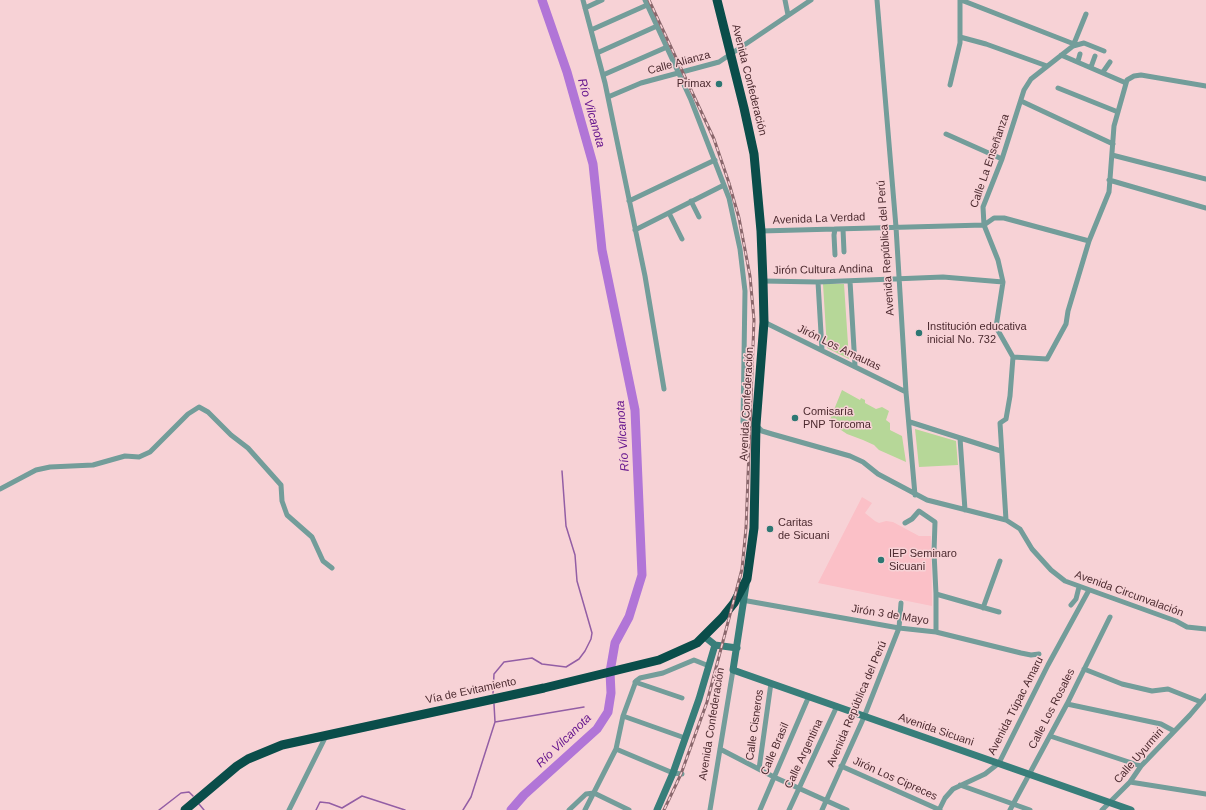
<!DOCTYPE html>
<meta charset="utf-8">
<style>
body{margin:0}
canvas{display:block;background:#f7d2d6}
</style>
<canvas width="1206" height="810"></canvas>
<script>
const g = document.querySelector('canvas').getContext('2d');
g.lineJoin = 'round';
function paint(path, color) { g.fillStyle = color; g.fill(path, 'evenodd'); }
const poly = rows => new Path2D(rows.map(r => 'M' + r).join(''));
function strokePath(path, color, width, dash) { g.strokeStyle = color; g.lineWidth = width; g.lineCap = dash ? 'butt' : 'round'; g.setLineDash(dash || []); g.stroke(path); }
function label(font, color, halo, rows, align = 'center') {
  g.font = font + ' Arial,sans-serif'; g.lineWidth = 3; g.setLineDash([]); g.textBaseline = 'middle'; g.strokeStyle = halo; g.fillStyle = color; for (const [text, x, y, turn = 0] of rows) {
    g.save(); g.translate(x, y); g.rotate((+turn || 0) * Math.PI / 180); g.textAlign = isNaN(turn) ? turn : align; if (halo) g.strokeText(text, 0, 0); g.fillText(text, 0, 0); g.restore();
  }
}
paint(poly([
 [862,497,872,503,865,513,875,521,879,523,886,521,893,522,919,536,931,536,932,606,818,583]
]), '#fbc0c7');
paint(poly([
 [823,284,844,284,849,359,827,348],
 [842,390,860,400,861,398,865,400,865,403,876,409,882,407,889,411,886,420,890,423,890,430,902,436,906,462,879,450,874,445,863,440,847,434,829,422],
 [915,429,956,441,958,465,919,467]
]), '#b6d798');
strokePath(poly([
 [493,693,494,674,504,662,532,658,542,664,566,667,579,659,585,651,591,639,592,633,577,581,575,555,566,526,562,471],
 [495,722,584,707],
 [199,804,204,810],
 [159,810,181,793,189,792,193,796],
 [316,810,320,802,329,803,342,808,362,796,405,810],
 [463,810,471,797,495,722,494,704]
]), '#935ea5', 1.5);
strokePath(poly([
 [511,810,524,795,597,729,608,712,611,693,610,672,615,643,629,617,642,575,635,410,602,250,593,164,567,72,542,0]
]), '#b175d7', 9);
strokePath(poly([
 [583,0,605,83,645,276,664,389],
 [645,0,691,100,729,198,740,249,745,291,743,422,756,425,762,431,772,434,850,456,863,462,878,474,927,500,1006,520,1020,529,1032,549,1051,570,1065,581,1176,621,1187,627,1206,629],
 [785,0,788,15],
 [877,0,896,227,906,392,915,495],
 [961,0,1074,44],
 [585,8,602,0],
 [591,30,647,5],
 [960,37,986,44,1047,66],
 [1073,46,1084,43,1104,51],
 [597,53,657,26],
 [1061,55,1126,83],
 [1078,61,1080,54],
 [1091,67,1095,56],
 [1103,72,1110,62],
 [603,75,667,47],
 [950,85,960,43,960,0],
 [1058,88,1118,112],
 [608,97,641,83,719,62,811,0],
 [1021,101,1113,144],
 [946,134,1002,159],
 [1112,155,1206,179],
 [1109,180,1206,208],
 [629,201,715,160],
 [691,201,699,217],
 [669,213,682,239],
 [843,229,844,252],
 [635,230,724,185],
 [761,231,984,225,994,218,1004,218,1089,241],
 [835,255,834,235,835,229],
 [763,281,818,282,943,277,1003,282],
 [850,281,855,366],
 [818,282,822,350],
 [764,322,906,392],
 [1013,357,1047,359,1066,324,1068,311,1089,241,1109,192,1114,126,1127,80,1134,76,1141,75,1206,86],
 [910,422,1001,451],
 [960,438,965,510],
 [0,489,36,470,50,467,93,465,125,456,139,457,150,452,188,414,199,407,208,412,231,435,248,448,281,485,282,501,287,515,312,537,323,561,332,568],
 [1006,520,1000,423,1006,419,1010,396,1013,357,996,327,1003,282,998,260,984,225,983,207,1002,159,1024,90,1031,79,1073,46,1086,14],
 [905,523,912,519,919,511,935,522,934,552,936,594,936,632],
 [936,594,999,612],
 [742,600,899,628,936,632,1021,653,1031,655,1039,654],
 [1071,605,1076,599,1079,587],
 [983,608,1000,561],
 [1084,669,1122,684,1152,691,1168,689,1201,702],
 [635,682,682,698],
 [1067,704,1161,724,1174,731],
 [623,716,685,738],
 [1050,736,1141,766],
 [616,749,673,773,682,774],
 [720,749,774,777,847,810],
 [841,766,940,810],
 [759,769,771,683],
 [1130,782,1206,794],
 [960,785,1030,810],
 [594,793,629,810],
 [289,810,326,736],
 [569,810,586,794,594,793],
 [585,810,616,749,623,716,636,681,640,678,663,673,694,660,709,666],
 [710,810,733,670],
 [760,810,809,696],
 [789,810,837,706],
 [822,810,864,717,899,628,901,603],
 [939,810,945,798,953,789,985,774,999,763,1048,665,1089,590],
 [1010,810,1067,704,1110,617],
 [1102,810,1130,782,1141,766,1190,715,1206,696]
]), '#739d9a', 5);
strokePath(poly([
 [746,585,733,670,1131,810],
 [705,637,715,645],
 [657,810,673,773,699,699,715,645,737,648]
]), '#387e7a', 7);
strokePath(poly([
 [185,810,237,766,248,759,282,745,544,688,659,660,697,643,722,618,734,603,747,579,754,528,756,425,764,322,763,281,761,231,754,154,744,108,717,0]
]), '#0a4d4a', 9);
const rail = poly([
 [649,0,714,139,729,183,739,218,750,276,754,320,746,528,742,569,707,702,681,774,664,810]
]);
strokePath(rail, '#8a676c', 3);
strokePath(rail, '#f7d2d6', 1.5, [4.5]);
for (const [x, y, r, color] of [
 [719,84,4,"#2d7773"],
 [919,333,4,"#2d7773"],
 [795,418,4,"#2d7773"],
 [770,529,4,"#2d7773"],
 [881,560,4,"#2d7773"]
]) { const dot = new Path2D(); dot.arc(x, y, r, 0, 2 * Math.PI); g.fillStyle = color; g.fill(dot); strokePath(dot, '#f7d2d6', 1.5); }
label('11px', '#4c2a2f', '#f7d2d6', [
 ["Calle Alianza",679,63,-15],
 ["Avenida Confederación",749,80,76],
 ["Calle La Enseñanza",990,161,-71],
 ["Avenida La Verdad",819,219,-2],
 ["Avenida República del Perú",886,248,-94],
 ["Jirón Cultura Andina",823,270,-1],
 ["Jirón Los Amautas",839,348,26],
 ["Avenida Confederación",747,404,-87],
 ["Avenida Circunvalación",1129,594,20],
 ["Jirón 3 de Mayo",890,615,9],
 ["Vía de Evitamiento",471,691,-12],
 ["Avenida República del Perú",857,704,-67],
 ["Avenida Túpac Amaru",1016,706,-63],
 ["Calle Los Rosales",1052,709,-63],
 ["Avenida Confederación",712,724,-81],
 ["Calle Cisneros",755,725,-82],
 ["Avenida Sicuani",936,730,19],
 ["Calle Brasil",775,749,-67],
 ["Calle Argentina",804,754,-65],
 ["Calle Uyurmiri",1139,756,-49],
 ["Jirón Los Cipreces",895,779,24]
]);
label('11px', '#4c2a2f', '#f7d2d6', [
 ["Primax",711,84,"right"],
 ["Institución educativa",927,327],
 ["inicial No. 732",927,340],
 ["Comisaría",803,412],
 ["PNP Torcoma",803,425],
 ["Caritas",778,523],
 ["de Sicuani",778,536],
 ["IEP Seminaro",889,554],
 ["Sicuani",889,567]
], 'left');
label('italic 12px', '#67178e', '#f7d2d6', [
 ["Río Vilcanota",591,113,74],
 ["Río Vilcanota",623,436,-94],
 ["Río Vilcanota",564,741,-44]
]);
</script>
